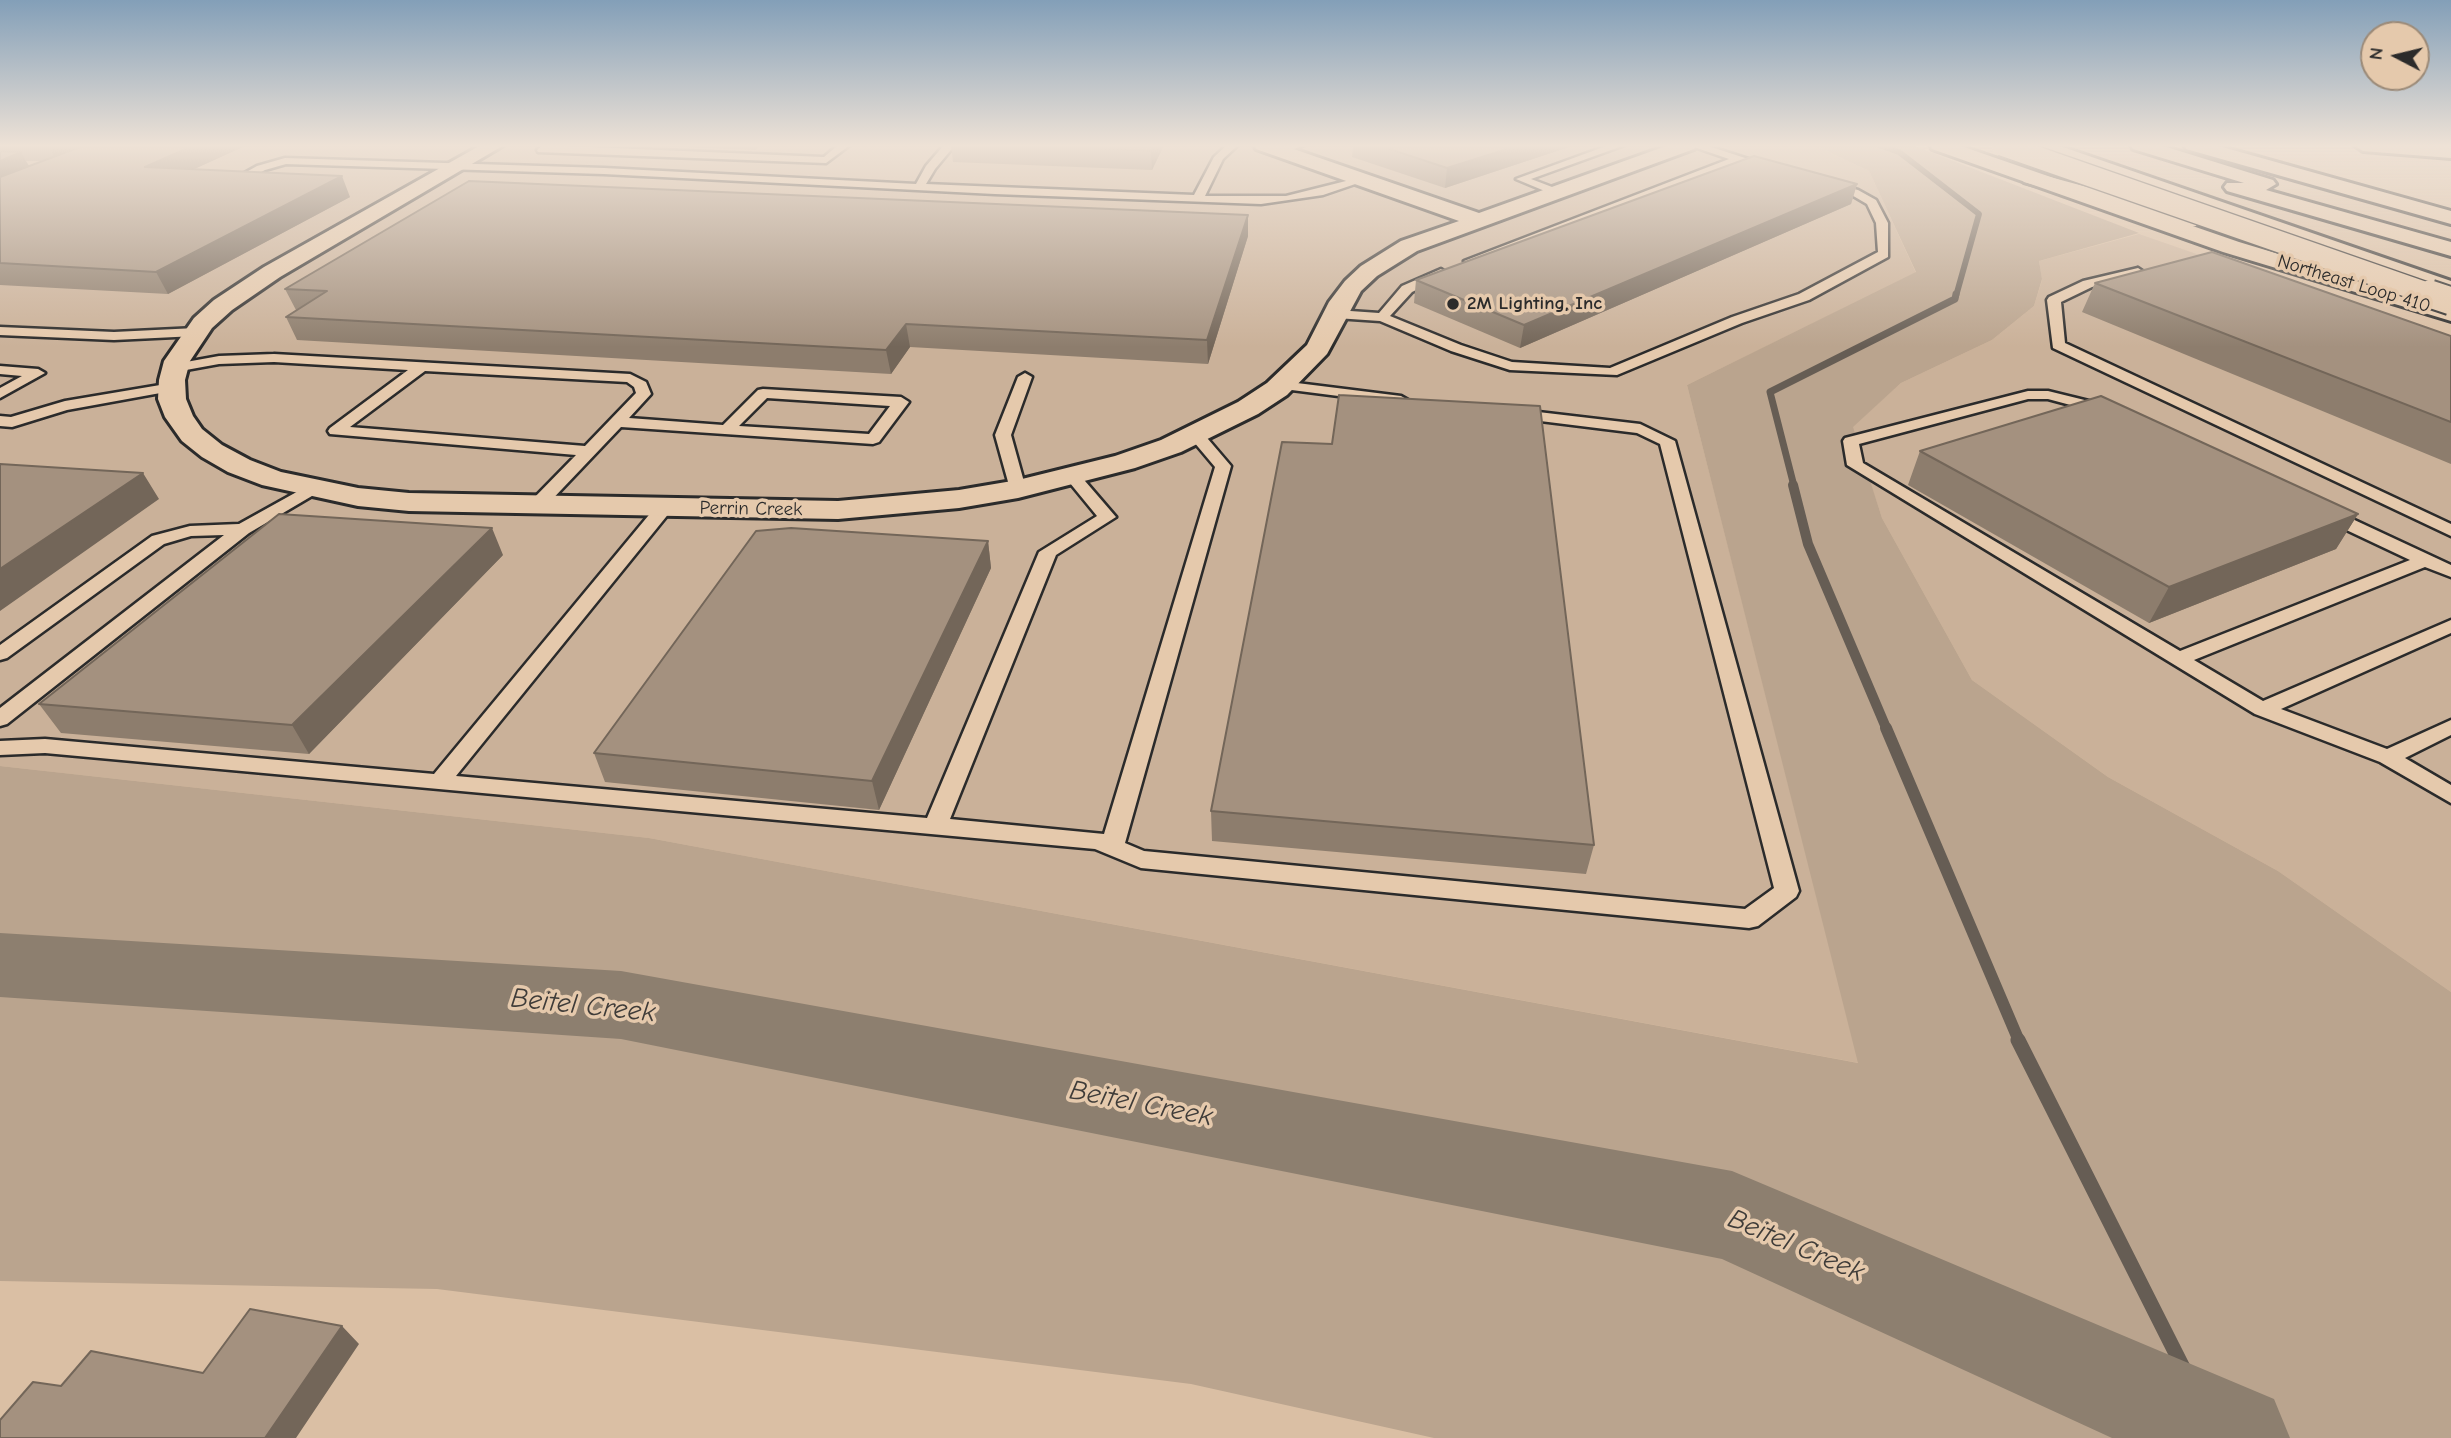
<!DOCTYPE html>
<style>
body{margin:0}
#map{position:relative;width:2451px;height:1438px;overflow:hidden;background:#dabfa4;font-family:"Comic Neue",sans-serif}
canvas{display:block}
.north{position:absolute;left:2360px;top:21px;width:70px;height:70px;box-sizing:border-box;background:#e5c9ac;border:2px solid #9b8a78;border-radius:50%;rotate:277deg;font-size:19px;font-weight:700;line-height:28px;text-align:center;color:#2b2b2b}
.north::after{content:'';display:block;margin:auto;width:24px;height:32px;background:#2b2b2b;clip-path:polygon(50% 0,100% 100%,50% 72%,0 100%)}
</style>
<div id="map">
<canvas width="2451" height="1438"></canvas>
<div class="north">N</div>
</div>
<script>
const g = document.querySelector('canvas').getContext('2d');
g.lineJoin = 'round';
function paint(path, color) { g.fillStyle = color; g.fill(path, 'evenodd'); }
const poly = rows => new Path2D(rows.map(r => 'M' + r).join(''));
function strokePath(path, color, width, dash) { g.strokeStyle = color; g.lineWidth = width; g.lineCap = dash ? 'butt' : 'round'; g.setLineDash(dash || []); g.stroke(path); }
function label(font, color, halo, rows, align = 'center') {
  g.font = font + ' "Comic Neue",sans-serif'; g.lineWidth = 7; g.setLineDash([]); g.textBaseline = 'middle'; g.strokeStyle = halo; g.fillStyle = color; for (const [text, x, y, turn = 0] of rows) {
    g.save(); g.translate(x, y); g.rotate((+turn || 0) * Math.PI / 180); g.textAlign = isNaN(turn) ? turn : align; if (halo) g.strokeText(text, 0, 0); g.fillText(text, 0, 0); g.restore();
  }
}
paint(poly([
 [0,145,1814,145,1869,171,1916,273,1687,385,1859,1063,649,838,0,766],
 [2139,234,2451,342,2451,992,2278,871,2108,777,1972,680,1882,518,1852,427,1901,383,1992,340,2034,306,2042,280,2039,261]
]), '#cab199');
paint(poly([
 [1814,145,1912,145,2139,233,2039,261,2042,279,2034,306,1992,340,1901,383,1853,427,1882,518,1972,680,2108,777,2278,871,2451,992,2451,1438,1434,1438,1191,1384,437,1289,0,1281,0,766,649,838,1858,1063,1687,385,1916,272,1869,171]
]), '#baa48e');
strokePath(poly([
 [1879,145,1899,152,1979,214,1956,296]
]), '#665d54', 6);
strokePath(poly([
 [1794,486,1770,392,1955,299,1956,294]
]), '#665d54', 7);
strokePath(poly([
 [1793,485,1808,544,1887,730]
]), '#665d54', 10);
strokePath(poly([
 [1886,728,2019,1041]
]), '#665d54', 12);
strokePath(poly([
 [2018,1040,2214,1429]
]), '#665d54', 15);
paint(poly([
 [0,933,621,971,1732,1171,2274,1399,2290,1438,2112,1438,1722,1259,621,1039,0,997,0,933]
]), '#8d7f6f');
const service = poly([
 [543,145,824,157,838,145,850,145,826,163,538,152,537,150,543,145],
 [944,145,955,145,935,169,926,184,1194,195,1214,157,1227,145,1238,145,1223,159,1205,196,1286,196,1362,177,1367,180,1323,195,1261,204,995,194,604,174,286,164,265,170,232,187,223,185,257,166,285,158,604,168,916,184,926,166,944,145],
 [1288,145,1305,145,1279,154,1274,151,1288,145],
 [1609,145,1625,145,1531,179,1560,190,1560,194,1552,194,1516,179,1609,145],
 [1688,145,1705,145,1776,168,1771,171,1740,162,1474,264,1470,265,1464,261,1729,159,1688,145],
 [1829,182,1858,190,1876,200,1888,223,1888,257,1809,300,1742,323,1617,375,1510,370,1451,351,1380,321,1336,318,1329,314,1336,310,1379,313,1402,286,1441,269,1447,273,1445,276,1412,292,1390,316,1461,345,1512,362,1610,368,1732,317,1799,294,1878,252,1876,223,1867,204,1850,194,1825,187,1825,183,1829,182],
 [2138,268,2144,272,2142,275,2092,287,2061,302,2065,343,2451,524,2451,536,2053,348,2047,300,2049,297,2083,281,2138,268],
 [0,327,114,332,196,328,203,332,196,336,114,340,0,335,0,327],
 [274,354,630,374,646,382,651,394,629,418,723,425,758,390,763,389,901,397,909,402,879,442,873,444,621,427,543,509,537,510,531,509,529,505,531,501,576,455,330,434,328,431,330,428,408,370,274,362,219,364,175,372,168,368,175,364,219,356,274,354],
 [425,371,627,382,634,387,636,393,585,446,350,427,425,371],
 [767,398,890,406,869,434,739,426,767,398],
 [0,366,38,369,45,373,0,398,0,388,22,376,0,374,0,366],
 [1025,373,1032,377,1011,435,1026,489,1018,494,1010,489,995,435,1018,377,1025,373],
 [1281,381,1401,396,1408,400,1401,404,1276,388,1274,385,1276,382,1281,381],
 [172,383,179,387,177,390,67,410,12,427,0,426,0,416,11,417,65,401,172,383],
 [2028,391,2048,391,2109,406,2112,409,2104,414,2048,399,2028,399,1859,444,1863,463,2180,651,2410,560,2321,518,2318,514,2321,510,2333,510,2451,565,2451,577,2425,567,2194,660,2263,701,2451,620,2451,633,2281,709,2387,749,2451,720,2451,735,2405,758,2451,785,2451,803,2380,762,2255,714,1847,465,1843,441,1845,438,2028,391],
 [1513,409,1640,424,1675,441,1799,891,1796,897,1758,926,1749,928,1141,868,1095,849,45,753,0,755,0,741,45,739,434,774,658,504,664,503,673,508,670,512,456,776,927,818,1039,552,1097,516,1065,477,1073,472,1079,474,1116,517,1056,555,950,819,1104,834,1215,467,1188,435,1196,430,1202,432,1231,466,1125,843,1144,851,1745,909,1774,888,1660,444,1637,433,1508,417,1505,414,1508,411,1513,409],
 [311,484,319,489,317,493,249,533,7,724,0,726,0,708,224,535,191,536,164,544,7,658,0,660,0,645,152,536,190,526,239,524,311,484]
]);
const minor = poly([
 [481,145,504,145,280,277,232,310,212,328,190,361,185,380,186,399,193,416,202,429,222,445,250,460,281,472,358,488,409,493,838,501,959,490,1018,480,1115,456,1161,440,1238,402,1267,383,1307,345,1329,302,1345,281,1361,266,1401,241,1459,221,1256,149,1254,145,1282,145,1479,213,1669,145,1696,145,1694,149,1417,251,1377,276,1361,291,1327,354,1287,395,1258,414,1181,452,1135,468,1018,498,959,508,838,519,409,511,358,506,262,485,228,472,202,457,182,441,165,417,158,399,159,380,164,361,194,318,214,300,264,267,481,145],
 [2354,145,2451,146,2451,158,2363,151,2354,145]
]);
const secondary = poly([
 [1930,145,1958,145,2239,242,2451,306,2451,321,2223,252,1932,149,1930,145],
 [2184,145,2215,145,2451,211,2451,224,2186,149,2184,145]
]);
const motorway = poly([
 [2029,145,2057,145,2451,281,2451,296,2031,149,2029,145],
 [2131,145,2160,145,2273,180,2276,184,2266,190,2451,242,2451,256,2227,191,2224,187,2227,183,2244,183,2133,149,2131,145],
 [2031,172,2196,216,2199,221,2196,226,2188,227,2024,182,2021,178,2024,174,2031,172]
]);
strokePath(service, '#2b2b2b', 5);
strokePath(minor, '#2b2b2b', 6);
strokePath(secondary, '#2b2b2b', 6);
strokePath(motorway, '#2b2b2b', 6);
paint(service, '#e5c9ac');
paint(minor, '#e5c9ac');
paint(secondary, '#e5c9ac');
paint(motorway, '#e5c9ac');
const motorwayBridgeFar1 = poly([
 [2002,145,2435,296]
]);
const motorwayBridge = poly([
 [2430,294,2451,301]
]);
strokePath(motorwayBridgeFar1, '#2b2b2b', 24, []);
strokePath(motorwayBridge, '#2b2b2b', 31, []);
strokePath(motorwayBridgeFar1, '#e5c9ac', 21);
strokePath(motorwayBridge, '#e5c9ac', 27);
paint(poly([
 [0,145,247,145,194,169,350,197,168,294,0,285],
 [26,161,42,161,29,166],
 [640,145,761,145,755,150],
 [951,145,1164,145,1152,170,953,162],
 [1353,145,1575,145,1445,188,1352,157],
 [1857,184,1851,204,1520,348,1414,303,1416,280],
 [1248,215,1248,236,1208,364,910,347,891,374,297,340,286,317,296,310,285,289],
 [2095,283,2451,336,2451,464,2082,312],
 [1920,451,2358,514,2336,549,2149,623,1908,485],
 [988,541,991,568,879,810,605,782,594,753],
 [503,555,309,754,61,733,39,704],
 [1211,811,1594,845,1586,874,1212,841]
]), '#8d7d6d');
paint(poly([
 [48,145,98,145,57,162],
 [195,145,247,145,155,187,145,167],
 [754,145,761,145,755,150],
 [1154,145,1164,145,1152,170,1151,151],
 [1520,145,1575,145,1445,188,1447,168],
 [21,152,32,172,0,186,0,161],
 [342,176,350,197,168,294,156,272],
 [1857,184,1851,204,1520,348,1524,325],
 [1248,215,1248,236,1208,364,1207,340],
 [906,324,910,347,891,374,886,350],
 [143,473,159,499,0,611,0,569],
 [2358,514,2336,549,2149,623,2169,587],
 [492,528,503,555,309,754,292,725],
 [988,541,991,568,879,810,872,781],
 [342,1326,359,1344,296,1438,265,1438]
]), '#736659');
const building = poly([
 [85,145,195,145,145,167,342,176,156,272,0,263,0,177,85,145],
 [1010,145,1154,145,1151,151,1010,145],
 [1377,145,1520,145,1447,168,1377,145],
 [0,151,21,152,0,161,0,151],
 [1754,156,1857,184,1524,325,1416,280,1754,156],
 [469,181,1248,215,1207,340,906,324,886,350,286,317,327,291,285,289,469,181],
 [2212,252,2451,336,2451,422,2095,283,2212,252],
 [1339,395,1540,406,1594,845,1211,811,1282,442,1332,444,1339,395],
 [2101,396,2358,514,2169,587,1920,451,2101,396],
 [0,464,143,473,0,569,0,464],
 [279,514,492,528,292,725,39,704,279,514],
 [791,528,988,541,872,781,594,753,756,531,791,528],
 [250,1309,342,1326,265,1438,0,1438,0,1420,33,1382,61,1386,91,1351,203,1373,250,1309]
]);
paint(building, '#a4917f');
strokePath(building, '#736659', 2);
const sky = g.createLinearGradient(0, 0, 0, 347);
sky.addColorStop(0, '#839fb8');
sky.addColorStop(0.42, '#eee2d6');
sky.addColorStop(1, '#eee2d600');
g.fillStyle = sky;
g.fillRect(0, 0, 2451, 347);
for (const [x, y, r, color] of [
 [1453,304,7,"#2b2b2b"]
]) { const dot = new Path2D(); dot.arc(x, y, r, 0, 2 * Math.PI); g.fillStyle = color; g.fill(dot); strokePath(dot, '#e5c9ac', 2.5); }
label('19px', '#2b2b2b', '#e5c9ac', [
 ["Northeast Loop 410",2354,284,17],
 ["Perrin Creek",751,509,1]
]);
label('bold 19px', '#2b2b2b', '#e5c9ac', [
 ["2M Lighting, Inc",1467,304]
], 'left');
label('italic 28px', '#3f3c39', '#e5c9ac', [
 ["Beitel Creek",583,1006,6],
 ["Beitel Creek",1141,1104,11],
 ["Beitel Creek",1796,1246,23]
]);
</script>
